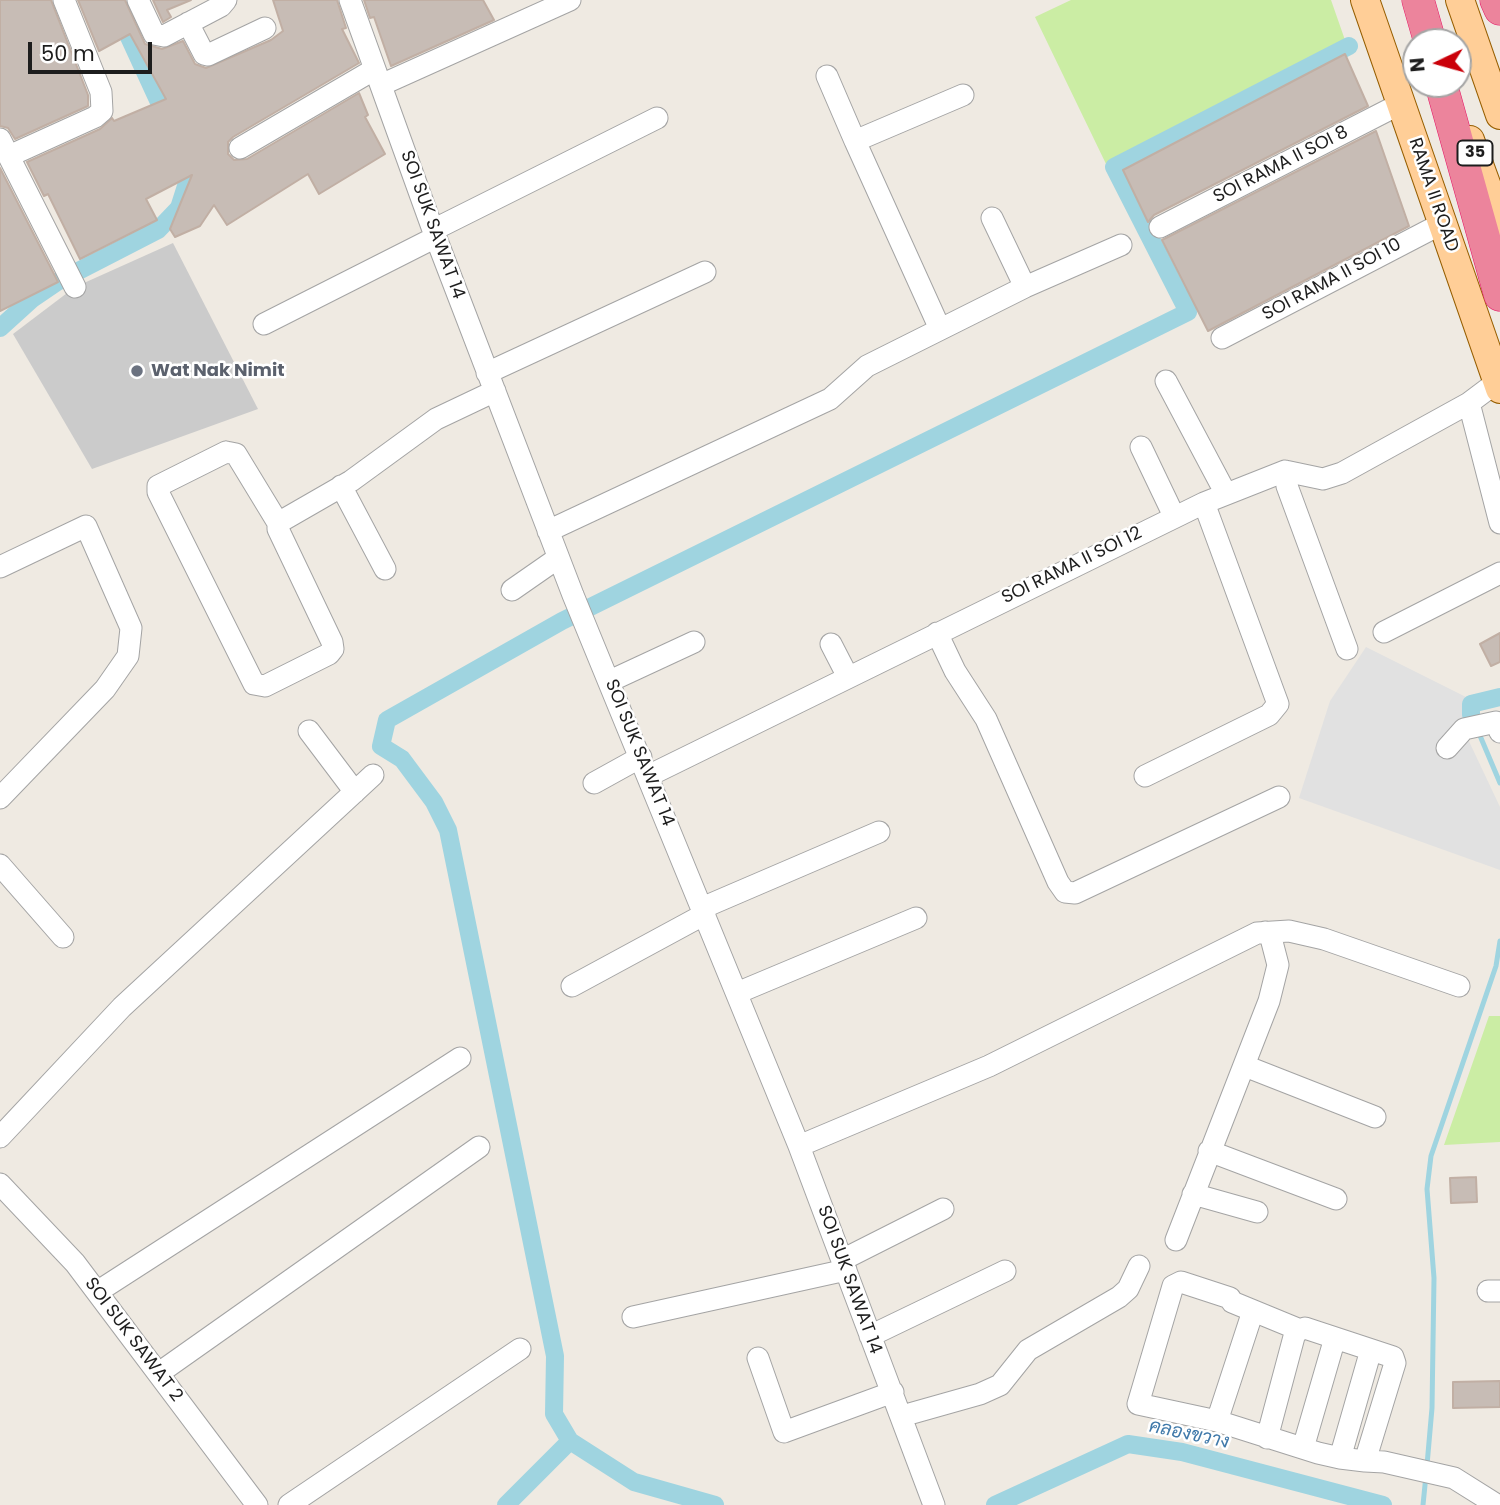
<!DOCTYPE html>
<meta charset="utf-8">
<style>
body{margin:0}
#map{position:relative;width:1500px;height:1505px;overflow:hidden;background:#efeae2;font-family:Poppins,sans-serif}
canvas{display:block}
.north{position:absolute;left:1402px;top:28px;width:70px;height:70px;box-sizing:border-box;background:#fff;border:2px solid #a5a5a5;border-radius:50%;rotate:265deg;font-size:19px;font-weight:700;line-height:28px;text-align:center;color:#1d1d1d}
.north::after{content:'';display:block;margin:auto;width:24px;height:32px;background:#ca0009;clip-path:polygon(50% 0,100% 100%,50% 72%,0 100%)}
.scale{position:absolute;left:28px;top:42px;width:124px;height:32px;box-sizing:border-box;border:4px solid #1d1d1d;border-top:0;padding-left:9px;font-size:21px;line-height:24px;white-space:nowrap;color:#1d1d1d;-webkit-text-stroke:5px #fff;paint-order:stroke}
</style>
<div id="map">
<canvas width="1500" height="1505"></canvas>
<div class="north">N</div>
<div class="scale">50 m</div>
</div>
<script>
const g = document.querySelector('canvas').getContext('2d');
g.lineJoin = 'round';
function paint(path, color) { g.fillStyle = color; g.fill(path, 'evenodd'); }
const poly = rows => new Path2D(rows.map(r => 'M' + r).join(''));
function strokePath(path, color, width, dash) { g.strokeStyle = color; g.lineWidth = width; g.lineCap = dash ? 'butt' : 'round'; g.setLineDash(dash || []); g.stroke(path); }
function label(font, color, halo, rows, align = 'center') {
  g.font = font + ' Poppins,Sarabun,sans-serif'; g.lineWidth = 5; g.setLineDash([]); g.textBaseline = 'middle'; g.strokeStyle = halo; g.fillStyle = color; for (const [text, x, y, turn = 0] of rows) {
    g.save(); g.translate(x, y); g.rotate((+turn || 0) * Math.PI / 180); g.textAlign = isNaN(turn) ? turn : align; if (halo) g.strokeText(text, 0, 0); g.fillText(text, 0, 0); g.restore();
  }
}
paint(poly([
 [173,243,258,409,92,469,13,334,75,287]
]), '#cbcbcb');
paint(poly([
 [1071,0,1331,0,1345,40,1107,166,1035,17],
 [1489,1016,1500,1016,1500,1142,1444,1145]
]), '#cbeda4');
paint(poly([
 [1366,647,1466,697,1462,709,1467,737,1500,807,1500,870,1299,798,1330,701]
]), '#e1e1e1');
strokePath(poly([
 [1478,731,1500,783],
 [1427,1465,1432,1408,1434,1278,1427,1189,1431,1156,1496,966,1500,941],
 [1423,1505,1426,1475]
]), '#9fd4e0', 5);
strokePath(poly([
 [112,0,169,124],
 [0,328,32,299,57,282,158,230,179,208,187,183,184,156],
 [1471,715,1471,704,1500,697],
 [570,1441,554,1414,555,1356,448,830,434,802,402,759,381,746,387,720,562,621,1188,312,1114,167,1349,46],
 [506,1505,570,1441,634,1482,715,1505],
 [995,1505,1128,1444,1182,1452,1383,1505]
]), '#9fd4e0', 18);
const building = poly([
 [0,0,51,0,88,95,88,106,15,139,8,128,0,126,0,0],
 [78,0,125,0,145,44,162,49,183,41,195,64,206,68,271,40,283,31,273,0,337,0,346,28,342,29,359,63,233,137,228,142,228,154,234,160,247,159,359,93,368,115,365,117,385,154,319,194,308,174,227,225,214,205,200,226,175,237,170,229,192,175,146,199,157,220,80,259,48,194,44,196,27,162,100,129,112,118,114,121,166,99,130,34,99,51,78,0],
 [153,0,191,0,167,10,171,17,163,22,153,0],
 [364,0,483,0,494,20,391,66,374,17,370,18,364,0],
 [1345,54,1368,106,1154,215,1148,222,1123,170,1345,54],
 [1376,131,1409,226,1208,331,1162,240,1376,131],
 [0,168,58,282,0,311,0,168],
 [1500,633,1500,662,1491,666,1480,644,1500,633],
 [1476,1177,1477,1202,1451,1203,1450,1178,1476,1177],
 [1500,1381,1500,1407,1453,1408,1453,1382,1500,1381]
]);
paint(building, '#c7bcb5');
strokePath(building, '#c1afa4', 2);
const minor = poly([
 [138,0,154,34,164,36,221,6,226,0],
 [350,0,433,230,573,595,799,1146,934,1505],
 [188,23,204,54,208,55,265,28],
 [827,76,855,141],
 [381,85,570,0],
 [0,139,75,287],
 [240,148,375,69],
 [9,156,95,117,102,111,101,92,64,0],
 [992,218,1025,287],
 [1160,227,1402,103],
 [433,230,657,118],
 [264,324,436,237],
 [940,329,855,141,963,95],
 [1222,338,1443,223],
 [487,373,705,272],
 [1166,381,1226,494],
 [1469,403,1500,523],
 [1141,447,1174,516],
 [226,452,236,454,278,523,278,529,332,642,333,649,329,654,265,686,254,684,158,492,158,486,226,452],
 [1285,471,1287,486,1347,649],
 [341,486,385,569],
 [278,523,351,481,436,419,495,391],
 [548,531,830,399,867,366,1025,287,1121,245],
 [0,567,86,526,131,628,128,656,105,689,0,798],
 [512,590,558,558],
 [1384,632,1500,573],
 [937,633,955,671,986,719,1058,882,1065,892,1075,893,1279,797],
 [831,644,848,677],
 [610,681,694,642],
 [309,731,355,792],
 [1447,748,1464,729,1496,722,1500,732],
 [648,776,1204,503,1285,471,1323,479,1342,473,1469,403,1497,382],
 [1145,776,1269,715,1278,704,1204,503],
 [594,783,641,757],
 [0,865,63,937],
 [702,908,879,832],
 [572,986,705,914],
 [737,993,916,918],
 [1245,1066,1375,1117],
 [0,1137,122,1007,373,775],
 [799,1146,989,1066,1257,933,1289,931,1324,939,1459,986],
 [1209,1151,1336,1199],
 [0,1184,75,1263,257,1505],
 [1193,1194,1257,1212],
 [1176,1240,1269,1001,1278,965,1271,938,1265,932],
 [842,1260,943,1209],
 [1488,1291,1500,1291],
 [97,1292,460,1058],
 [633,1317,846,1270],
 [870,1336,1005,1271],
 [758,1358,784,1432,893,1392],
 [159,1373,479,1147],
 [902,1416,980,1394,1000,1385,1028,1350,1119,1297,1128,1289,1139,1266],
 [1217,1421,1253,1311],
 [1267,1438,1295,1333,1300,1330],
 [1303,1448,1335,1338],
 [1340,1458,1371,1350],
 [1365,1461,1395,1363,1393,1357,1305,1328,1300,1330,1232,1302,1230,1298,1181,1282,1173,1286,1138,1404,1217,1421,1318,1453,1340,1458,1365,1461,1384,1462,1454,1478,1497,1505],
 [289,1505,520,1349]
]);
const major = poly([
 [1365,0,1500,389],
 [1460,0,1500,115],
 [1470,140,1500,222]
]);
const highway = poly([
 [1418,0,1430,42],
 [1496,0,1500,9],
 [1441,84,1500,295]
]);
strokePath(minor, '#a4a4a4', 23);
strokePath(major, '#965e00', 30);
strokePath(highway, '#e31967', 33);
strokePath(minor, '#fff', 21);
strokePath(major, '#ffce97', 28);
strokePath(highway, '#ec849c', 32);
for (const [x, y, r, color] of [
 [137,371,7,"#6b7280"]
]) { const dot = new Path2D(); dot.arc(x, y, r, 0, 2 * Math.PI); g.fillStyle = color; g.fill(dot); strokePath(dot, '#fff', 2.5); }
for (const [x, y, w] of [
 [1475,153,35]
]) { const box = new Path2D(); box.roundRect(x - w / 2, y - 12.5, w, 25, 5); g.fillStyle = '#fff'; g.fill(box); strokePath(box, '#1d1d1d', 2); }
label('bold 16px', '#1d1d1d', null, [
 ["35",1475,153]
]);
label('18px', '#1d1d1d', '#fff', [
 ["SOI RAMA II SOI 8",1281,165,-27],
 ["RAMA II ROAD",1433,195,71],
 ["SOI SUK SAWAT 14",432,225,70],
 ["SOI RAMA II SOI 10",1332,280,-28],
 ["SOI RAMA II SOI 12",1072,566,-26],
 ["SOI SUK SAWAT 14",639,753,68],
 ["SOI SUK SAWAT 14",849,1280,70],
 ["SOI SUK SAWAT 2",133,1340,53]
]);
label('bold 18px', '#5b616d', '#fff', [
 ["Wat Nak Nimit",151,371]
], 'left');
label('italic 19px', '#417aaa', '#fff', [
 ["คลองขวาง",1189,1435,12]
]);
</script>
